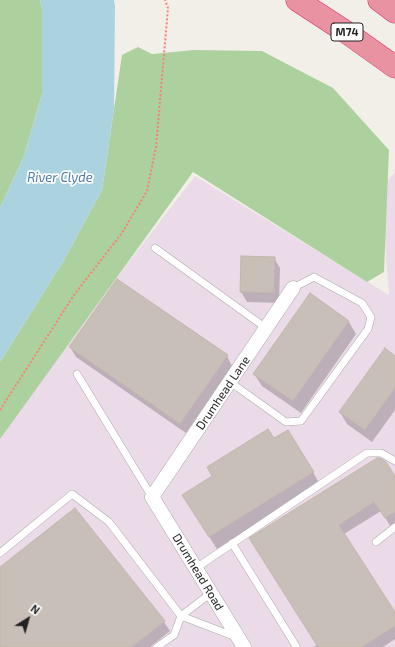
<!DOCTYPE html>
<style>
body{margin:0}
#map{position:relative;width:395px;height:647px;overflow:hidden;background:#f2efe9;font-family:"Exo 2",sans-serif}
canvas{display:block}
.north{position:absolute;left:8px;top:599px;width:40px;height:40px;-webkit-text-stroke:3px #fff;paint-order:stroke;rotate:37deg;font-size:11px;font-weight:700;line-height:16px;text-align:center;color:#222}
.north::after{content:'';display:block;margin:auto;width:14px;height:18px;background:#222;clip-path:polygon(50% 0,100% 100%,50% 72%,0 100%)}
</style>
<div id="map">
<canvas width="395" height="647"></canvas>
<div class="north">N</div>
</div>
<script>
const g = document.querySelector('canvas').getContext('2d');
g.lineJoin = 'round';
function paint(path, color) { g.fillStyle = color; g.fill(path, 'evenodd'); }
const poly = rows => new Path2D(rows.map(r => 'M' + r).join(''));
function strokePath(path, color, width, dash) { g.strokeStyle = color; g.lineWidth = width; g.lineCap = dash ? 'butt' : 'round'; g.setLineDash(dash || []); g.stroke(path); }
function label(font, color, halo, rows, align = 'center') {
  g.font = font + ' "Exo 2",sans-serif'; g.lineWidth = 3.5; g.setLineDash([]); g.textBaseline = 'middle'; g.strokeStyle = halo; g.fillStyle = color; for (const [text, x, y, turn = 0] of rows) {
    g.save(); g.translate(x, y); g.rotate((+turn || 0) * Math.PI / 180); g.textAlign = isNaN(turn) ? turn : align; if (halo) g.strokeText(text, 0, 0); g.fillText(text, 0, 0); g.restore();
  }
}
paint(poly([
 [395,172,395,647,0,647,0,435,55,358,195,176,389,295,381,188]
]), '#ebdbe8');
paint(poly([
 [0,0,40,0,42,8,42,94,24,156,0,208],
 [138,47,152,54,194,50,262,51,333,88,389,150,384,272,367,282,193,172,0,439,0,362,64,260,102,190,122,55]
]), '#add19e');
paint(poly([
 [40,0,114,0,115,6,114,109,102,190,64,260,0,362,0,208,24,156,42,94,42,8]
]), '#aad3df');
paint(poly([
 [242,257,274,258,280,268,279,303,247,302,241,292],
 [310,294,349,322,356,334,301,413,262,386,254,374],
 [70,347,227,356,232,366,186,433,76,357],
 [395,357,395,410,372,442,347,424,340,412],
 [313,472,320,485,217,549,191,508],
 [395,478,395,525,391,527,381,511,344,534,395,614,395,639,383,647,313,647,317,645,256,548],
 [0,568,164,622,170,631,150,647,0,647]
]), '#0003');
const building = poly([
 [241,256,275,257,274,293,240,292,241,256],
 [117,279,228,355,180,424,69,347,117,279],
 [310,293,349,321,293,401,253,374,310,293],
 [385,348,395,356,395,388,365,430,339,412,385,348],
 [268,429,274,438,288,430,314,472,209,537,182,495,212,476,207,467,268,429],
 [377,458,380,458,386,462,395,476,395,512,385,518,374,502,339,525,395,612,395,626,362,647,318,647,249,538,377,458],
 [75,508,165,621,132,647,0,647,0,567,75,508]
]);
paint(building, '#c7bfb8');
strokePath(building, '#c4b6ab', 1);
const lane = poly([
 [155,248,266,328],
 [77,374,152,497],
 [230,382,286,422,301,421,368,329,371,317,362,303,314,277,293,288],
 [376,542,395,527],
 [232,543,296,646],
 [0,553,72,494,109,522,181,616,236,637],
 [196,568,367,453,381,453,395,461],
 [157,647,174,635,181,616,211,593]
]);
const street = poly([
 [244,647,152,497,293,288]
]);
const highway = poly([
 [297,0,346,32,395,67],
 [379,0,395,12]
]);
strokePath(lane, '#a9a9a9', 8);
strokePath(street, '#a9a9a9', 15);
strokePath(highway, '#dc2a67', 23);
strokePath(poly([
 [0,410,74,295,122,233,147,191,156,147,168,8,165,0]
]), '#fa8072', 2, [2, 2]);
strokePath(lane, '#fff', 7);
strokePath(street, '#fff', 14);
strokePath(highway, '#e892a2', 22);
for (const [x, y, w] of [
 [347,32,32]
]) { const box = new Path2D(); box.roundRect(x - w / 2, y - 9, w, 18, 3); g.fillStyle = '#fff'; g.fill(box); strokePath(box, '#222', 1); }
label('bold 11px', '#222', null, [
 ["M74",347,32]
]);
label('12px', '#222', '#fff', [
 ["Drumhead Lane",223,393,-56],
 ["Drumhead Road",198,572,59]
]);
label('italic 13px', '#4a7aab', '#fff', [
 ["River Clyde",60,178]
]);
</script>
